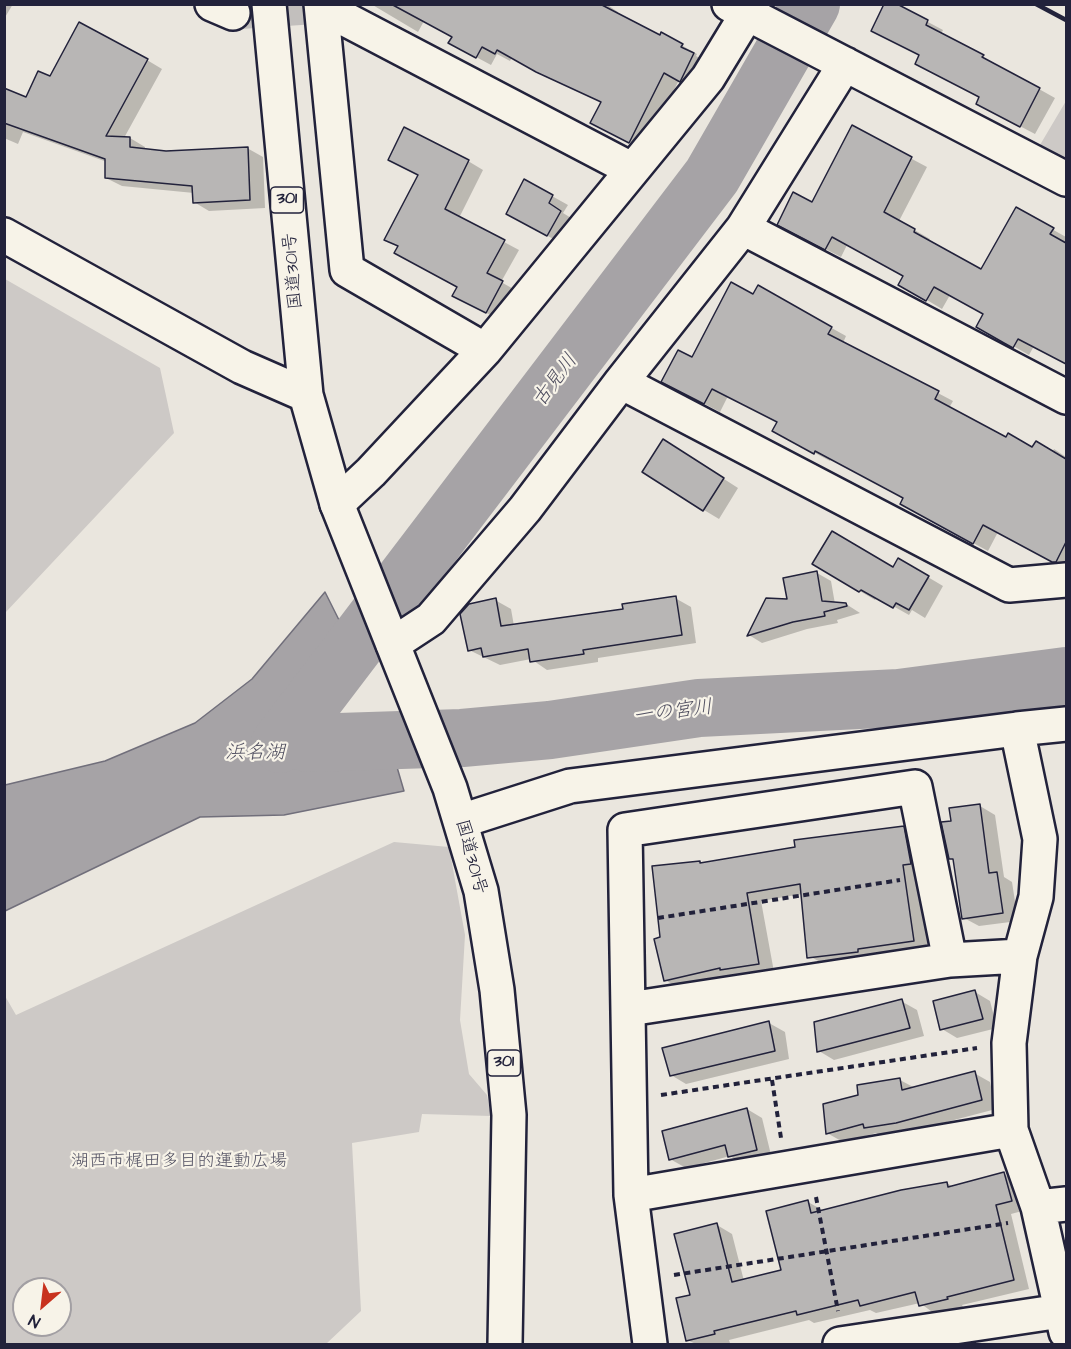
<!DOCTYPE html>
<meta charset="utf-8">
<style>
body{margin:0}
#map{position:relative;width:1071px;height:1349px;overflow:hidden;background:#eae6de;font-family:"Architects Daughter",sans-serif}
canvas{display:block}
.frame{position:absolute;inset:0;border:6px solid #22223b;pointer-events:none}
.north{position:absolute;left:12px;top:1277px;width:60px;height:60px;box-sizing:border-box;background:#f7f3e8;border:2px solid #a29fa3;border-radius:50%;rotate:208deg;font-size:16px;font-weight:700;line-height:24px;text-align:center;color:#22223b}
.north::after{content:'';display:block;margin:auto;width:21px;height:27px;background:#c8321e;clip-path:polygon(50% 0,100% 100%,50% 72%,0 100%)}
</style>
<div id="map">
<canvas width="1071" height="1349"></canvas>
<div class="frame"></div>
<div class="north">N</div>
</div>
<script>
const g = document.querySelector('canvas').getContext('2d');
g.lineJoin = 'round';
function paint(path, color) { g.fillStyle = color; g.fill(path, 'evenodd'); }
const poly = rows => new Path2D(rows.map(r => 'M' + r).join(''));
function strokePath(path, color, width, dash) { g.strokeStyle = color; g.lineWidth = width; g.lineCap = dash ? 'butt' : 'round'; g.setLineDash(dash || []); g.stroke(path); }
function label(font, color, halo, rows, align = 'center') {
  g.font = font + ' "Architects Daughter","Klee One",sans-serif'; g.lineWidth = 4.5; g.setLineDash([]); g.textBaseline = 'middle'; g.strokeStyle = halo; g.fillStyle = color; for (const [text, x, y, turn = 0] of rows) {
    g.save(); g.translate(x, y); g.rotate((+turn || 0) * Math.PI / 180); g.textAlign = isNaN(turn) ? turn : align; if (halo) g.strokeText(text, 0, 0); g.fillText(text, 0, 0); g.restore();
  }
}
paint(poly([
 [1066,101,1066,166,1037,150],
 [5,279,160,368,174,433,5,613],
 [394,842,449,847,465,935,460,1020,469,1074,487,1095,491,1116,422,1114,419,1132,352,1143,361,1311,326,1344,5,1344,5,996,16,1015],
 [24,1289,60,1289,60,1325,24,1325]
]), '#cdc9c6');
const water = poly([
 [325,592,351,644,315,686,305,707,310,726,330,730,387,733,404,791,284,815,200,817,5,911,5,785,105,761,195,723,252,679,325,592]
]);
paint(water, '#a6a3a6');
strokePath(water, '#716f7b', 1.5);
paint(poly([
 [4,4,13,4,4,19],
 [371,4,606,4,618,12,617,15,660,37,662,34,697,54,696,56,708,63,695,89,679,80,644,150,606,131,602,102,553,80,512,57,510,61,497,54,491,65,465,51,453,37,424,21,418,32],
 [894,4,943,30,941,34,1055,98,1035,134,993,112,981,97,921,55],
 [147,60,162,69,124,138,130,138,145,147,145,150,166,152,247,148,263,157,265,208,209,211,194,202,194,193,122,186,106,178,107,162,23,132,18,144,4,138,4,89,26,99,50,78],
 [852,127,927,167,899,221,930,239,928,241,982,271,1016,209,1066,237,1065,244,1066,245,1066,363,1034,346,1029,355,978,326,985,314,950,295,942,309,900,284,905,276,847,245,841,257,794,233,812,204],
 [468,161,483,170,459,218,519,250,501,282,517,291,502,321,469,304,459,287,411,261],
 [525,181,568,205,563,213,576,221,563,244,523,223],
 [758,287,846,336,843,343,953,401,949,408,1007,439,1033,449,1052,453,1054,449,1066,457,1066,569,998,532,988,551,916,512,905,498,831,459,830,461,789,439,779,422,728,396,720,412,678,390,693,359,754,296],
 [679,450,738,488,719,519,704,510],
 [899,560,943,586,925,618,912,610,909,615,877,597,875,600,814,564,894,569],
 [817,573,831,581,835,604,846,604,860,613,837,620,838,623,807,629,762,643,749,635,789,601],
 [675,598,691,607,696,643,598,658,598,662,547,670,531,659,500,665,469,650,495,600,511,609,514,626,625,610],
 [980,806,995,815,1004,877,1012,882,1018,921,979,926,964,918,955,861,950,858],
 [904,828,919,837,918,873,929,949,824,964,809,956,802,894,761,901,774,972,681,989,665,980,662,938,700,862,703,864],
 [975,992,990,1001,997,1028,957,1038,942,1029],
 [901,1001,917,1010,924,1036,834,1060,819,1051],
 [769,1023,785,1032,789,1059,686,1084,671,1075],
 [974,1073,990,1082,996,1109,912,1131,881,1136,876,1133,843,1142,827,1133,860,1096,900,1080,915,1088],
 [747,1109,762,1118,772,1159,745,1165,730,1156,686,1168,670,1159],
 [1004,1174,1019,1183,1026,1210,1011,1214,1029,1289,962,1305,963,1307,935,1314,920,1303,876,1313,870,1310,814,1323,809,1320,729,1340,730,1343,721,1344,696,1344,687,1340,692,1296,717,1225,732,1234,744,1281,783,1271,808,1202,824,1211,947,1183,953,1187]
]), '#0003');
strokePath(poly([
 [308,743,462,738,550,730,699,708,899,698,1066,676],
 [280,744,712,176,811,4]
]), '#a6a3a6', 58);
const building = poly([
 [391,4,600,4,660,35,661,32,683,44,681,47,694,53,680,82,664,73,629,143,590,123,601,102,536,72,497,50,495,54,482,47,476,58,448,43,452,37,391,4],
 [884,4,897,4,928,20,926,25,984,55,982,57,1040,88,1020,127,976,104,979,97,915,64,919,55,871,31,884,4],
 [79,22,148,59,106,136,130,137,130,147,166,151,248,147,250,200,193,203,192,186,105,178,105,159,4,123,4,88,26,97,38,71,50,76,79,22],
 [852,125,912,157,884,212,915,229,914,232,981,269,1016,207,1054,228,1050,234,1066,243,1066,364,1018,339,1013,348,1004,343,976,327,983,314,934,287,926,301,898,285,903,276,832,237,825,250,777,225,793,192,812,202,852,125],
 [404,127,469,160,445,209,505,240,487,273,503,281,486,313,452,296,457,287,394,253,398,246,384,240,418,175,388,160,404,127],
 [524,179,553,195,549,203,561,211,547,236,506,214,524,179],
 [731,282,753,294,758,285,832,327,828,334,939,391,935,399,1006,437,1008,433,1032,447,1036,441,1066,459,1066,542,1056,562,1052,562,983,525,973,544,900,504,903,498,815,451,814,454,772,431,777,422,712,389,704,404,661,382,678,350,692,357,731,282],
 [663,439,724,478,703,511,642,472,663,439],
 [832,531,893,567,898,558,929,576,909,610,896,603,893,608,861,590,859,592,812,564,832,531],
 [817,571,822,601,846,603,847,606,824,612,825,616,793,622,747,636,766,598,787,599,783,578,817,571],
 [676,596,682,635,583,650,584,654,530,662,528,649,483,657,481,648,468,651,460,614,469,604,496,598,501,626,623,609,622,604,676,596],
 [980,804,989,873,997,872,1003,913,962,919,953,859,949,859,941,822,951,821,949,808,980,804],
 [904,826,911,864,903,865,914,941,858,949,858,952,807,958,800,884,747,893,759,964,720,970,720,968,664,981,654,939,660,937,652,866,700,861,700,863,795,847,794,840,904,826],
 [975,990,983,1019,940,1030,933,1001,975,990],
 [902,999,910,1028,817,1052,814,1022,902,999],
 [769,1021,775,1051,670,1076,662,1048,769,1021],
 [975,1071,982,1100,896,1123,864,1128,863,1124,826,1134,823,1104,858,1095,857,1085,900,1078,902,1090,975,1071],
 [747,1108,757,1150,728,1157,725,1145,669,1160,662,1131,747,1108],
 [1004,1172,1012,1201,996,1205,1014,1280,947,1297,948,1299,919,1306,915,1292,860,1306,858,1300,797,1315,796,1311,714,1331,715,1334,686,1341,676,1298,690,1295,674,1234,717,1223,732,1282,781,1270,766,1211,808,1200,811,1213,901,1190,947,1182,948,1187,1004,1172]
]);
paint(building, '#b8b6b5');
strokePath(building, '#22223b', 1.5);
strokePath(poly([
 [233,13,322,7]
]), '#c2bfbd', 33, [33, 16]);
const minor = poly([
 [212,4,233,13],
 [321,4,347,270,485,350],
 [729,4,1066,179],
 [322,7,631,169],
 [845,64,743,228,621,382,1009,585,1066,580],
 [743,228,1066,397],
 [337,504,371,472,485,350,708,78,747,14],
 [393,644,431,619,525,509,621,382],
 [1066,724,1017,729,1040,839,1036,897,1020,956,1009,1043,1011,1130,1038,1207,1066,1332],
 [461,821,570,786,1017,729],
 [629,1009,950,960,1020,956],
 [631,1195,1011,1130],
 [1038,1207,1066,1204],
 [650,1344,631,1195,625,830,915,787,950,960],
 [840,1344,1061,1311]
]);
const highway = poly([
 [269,4,306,395,337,504,450,788,481,891,497,990,509,1115,505,1344],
 [4,235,242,367,306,395]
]);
strokePath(minor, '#22223b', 38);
strokePath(highway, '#22223b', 38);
strokePath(poly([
 [658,918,900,880],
 [772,1080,781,1138],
 [661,1095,977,1048],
 [816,1197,838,1311],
 [674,1275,1008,1223]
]), '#22223b', 4, [6, 4.5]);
strokePath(minor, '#f7f3e8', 33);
strokePath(highway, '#f7f3e8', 33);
strokePath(poly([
 [1036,4,1066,20]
]), '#22223b', 4.5);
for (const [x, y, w] of [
 [287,200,33],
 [504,1063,33]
]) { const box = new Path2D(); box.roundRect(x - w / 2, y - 13, w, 26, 4.5); g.fillStyle = '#f7f3e8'; g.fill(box); strokePath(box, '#22223b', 1.5); }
label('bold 16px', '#22223b', null, [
 ["301",287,200],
 ["301",504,1063]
]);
label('18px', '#22223b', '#f7f3e8', [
 ["国道301号",294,271,-95],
 ["国道301号",470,857,75]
]);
label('18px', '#555465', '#f7f3e8', [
 ["湖西市梶田多目的運動広場",179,1162]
]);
label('italic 20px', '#504f60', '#f7f3e8', [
 ["古見川",556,381,-53],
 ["一の宮川",673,713,-7],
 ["浜名湖",255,754]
]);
</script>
